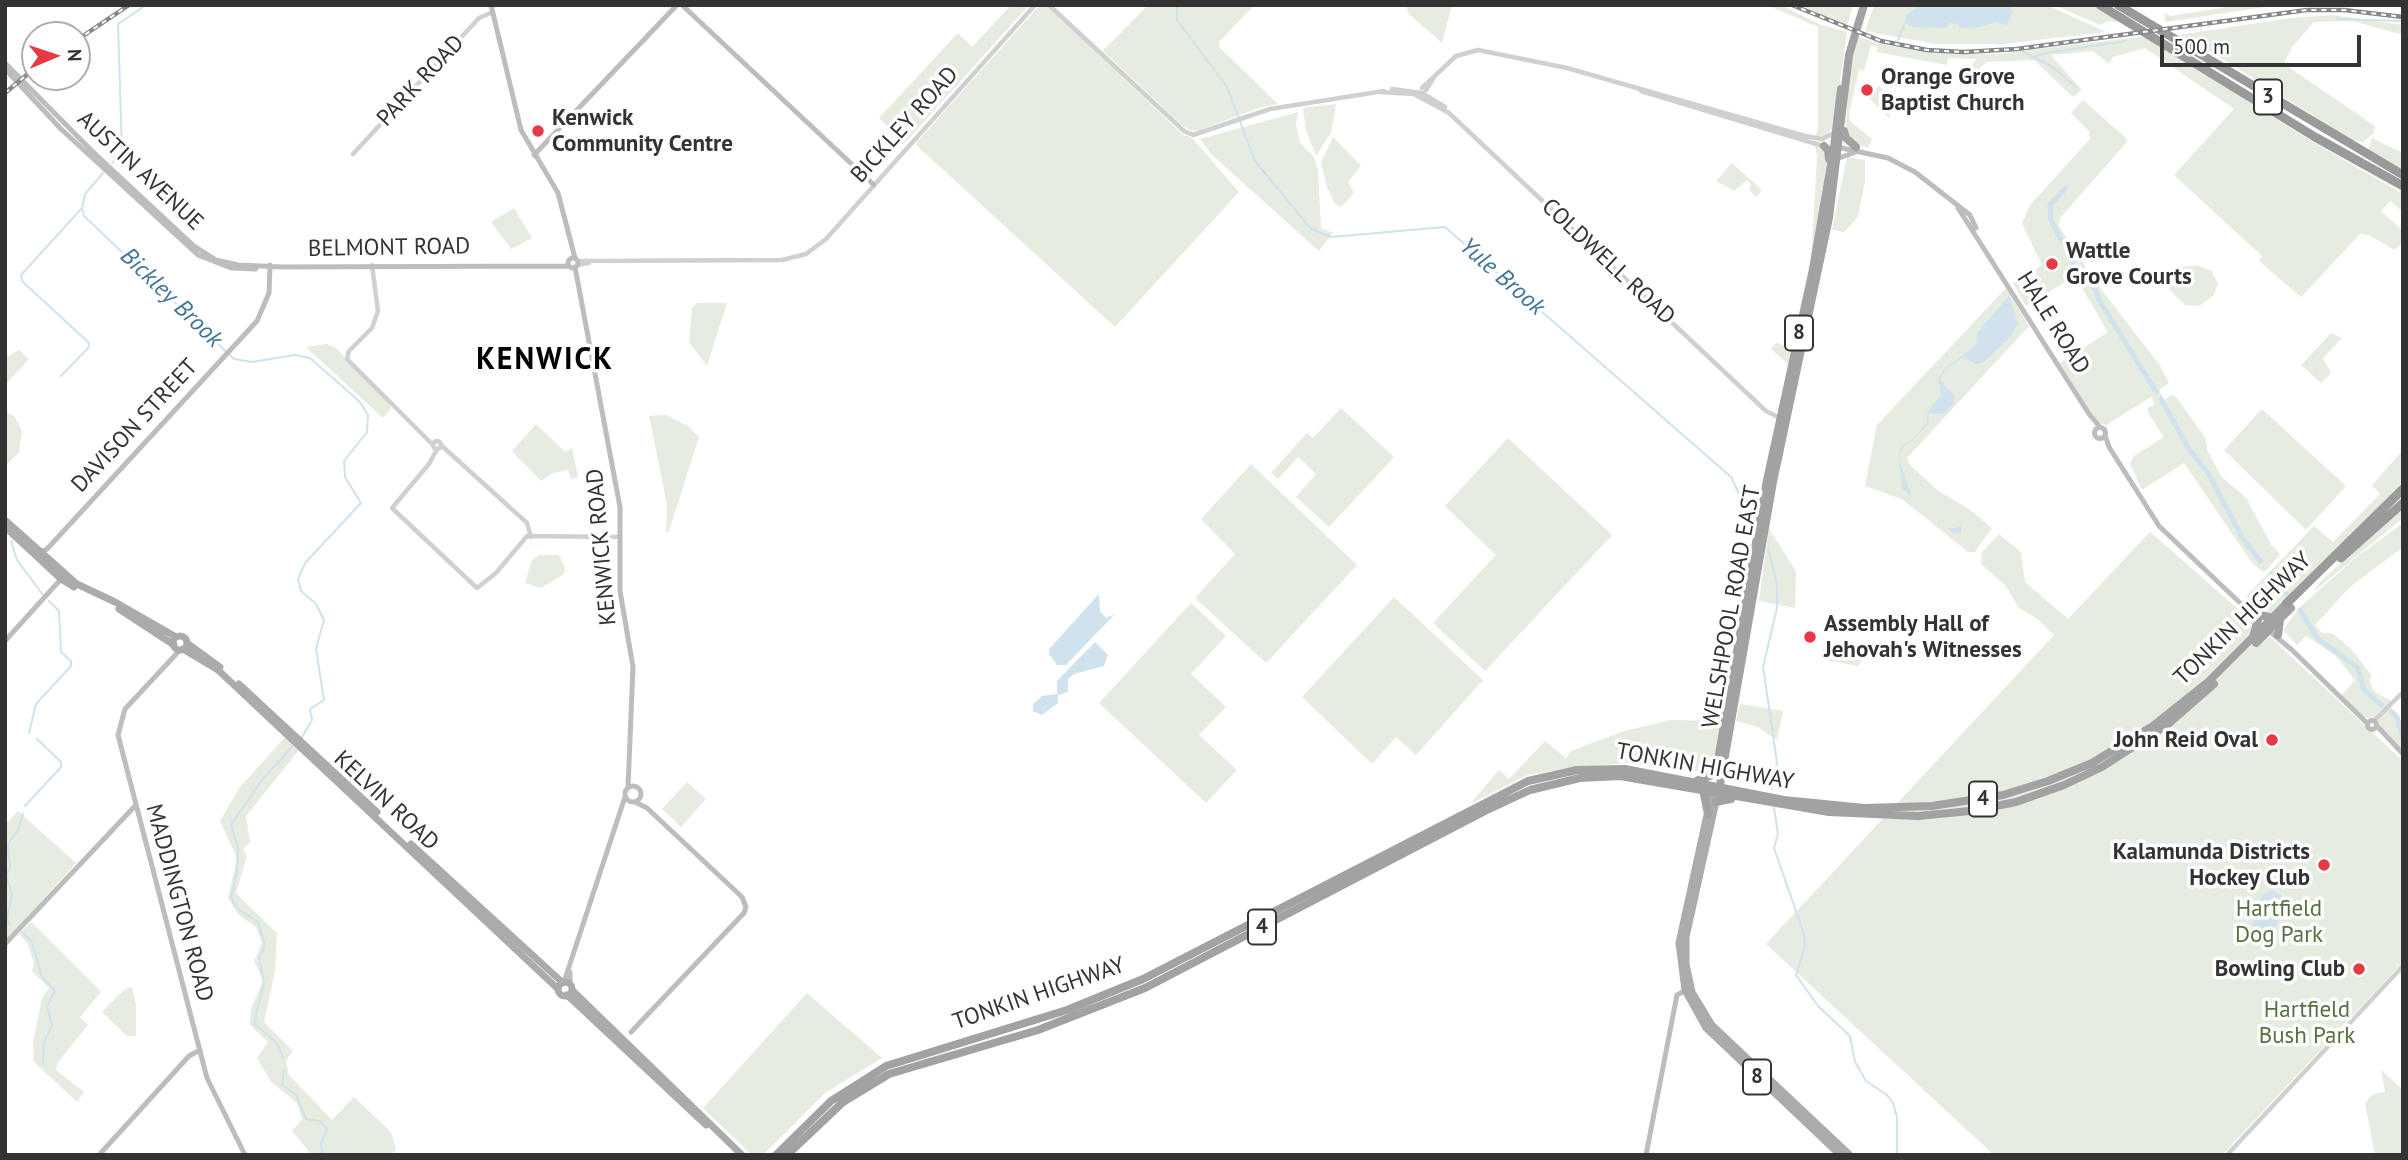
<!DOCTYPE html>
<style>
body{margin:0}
#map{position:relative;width:2408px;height:1160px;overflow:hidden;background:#fff;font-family:"PT Sans",sans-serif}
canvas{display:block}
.frame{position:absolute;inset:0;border:7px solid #333;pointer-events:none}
.north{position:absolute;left:21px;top:21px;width:70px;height:70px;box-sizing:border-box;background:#fff;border:2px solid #adadad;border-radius:50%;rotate:88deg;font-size:19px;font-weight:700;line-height:28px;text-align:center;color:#333}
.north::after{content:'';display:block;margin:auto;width:24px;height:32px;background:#e63946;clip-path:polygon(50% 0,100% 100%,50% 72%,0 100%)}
.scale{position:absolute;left:2160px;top:35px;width:201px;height:32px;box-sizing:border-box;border:4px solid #333;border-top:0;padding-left:9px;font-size:21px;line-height:24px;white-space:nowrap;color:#333;-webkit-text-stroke:5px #fff;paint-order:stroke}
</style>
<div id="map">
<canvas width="2408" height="1160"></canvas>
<div class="frame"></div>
<div class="north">N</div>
<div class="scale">500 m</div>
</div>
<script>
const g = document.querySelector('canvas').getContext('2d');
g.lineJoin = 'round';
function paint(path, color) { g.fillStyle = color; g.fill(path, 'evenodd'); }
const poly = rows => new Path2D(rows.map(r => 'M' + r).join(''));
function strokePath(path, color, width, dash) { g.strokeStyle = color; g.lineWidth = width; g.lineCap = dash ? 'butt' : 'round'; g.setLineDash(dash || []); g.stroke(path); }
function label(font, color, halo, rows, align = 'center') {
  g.font = font + ' "PT Sans",sans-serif'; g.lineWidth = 7; g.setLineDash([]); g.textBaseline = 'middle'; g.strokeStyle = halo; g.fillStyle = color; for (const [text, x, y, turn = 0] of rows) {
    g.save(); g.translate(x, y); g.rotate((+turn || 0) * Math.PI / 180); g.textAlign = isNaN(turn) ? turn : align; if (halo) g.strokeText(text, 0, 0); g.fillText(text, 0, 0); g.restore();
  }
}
paint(poly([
 [1011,5,1029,5,905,143,879,118,958,33,972,47],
 [1040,5,1047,5,1183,135,1192,138,1239,192,1115,327,915,144],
 [1148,5,1254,5,1219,42,1219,47,1278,104,1258,108,1200,130,1191,131,1183,126,1103,51],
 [1406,5,1452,5,1442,43,1409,14],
 [1767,5,1781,5,1819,24,1847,32,1834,127,1826,136,1815,137,1818,129,1818,27],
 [1800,5,1853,5,1848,23,1844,25],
 [1874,5,2047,5,2106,32,2003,44,1936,44,1865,31],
 [2054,5,2100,5,2133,24,2108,21,2100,25],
 [2240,5,2279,5,2165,22,2165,13,2170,16],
 [2333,15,2403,25,2403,35,2353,21,2314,22,2292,47,2284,64,2375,126,2374,133,2363,142,2352,140,2195,42,2178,35,2291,18],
 [1856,36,1888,46,1959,54,1996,54,2147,36,2301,135,2403,194,2403,212,2390,201,2381,211,2403,231,2403,242,2394,250,2369,235,2360,234,2301,297,2259,261,2262,256,2174,175,2234,109,2145,48,2113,57,2109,64,2093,51,2051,55,2082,90,2073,97,2034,60,1986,62,1961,88,1957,83,1977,59,1948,58,1947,65,1876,52,1878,47,1871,45,1864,71,1859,69,1849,114,1850,121,1872,139,1868,148,1854,143,1847,136,1846,127,1849,73],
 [1879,86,1893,99,1889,118,1868,97],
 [2083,100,2126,138,2126,143,2061,217,2058,225,2100,288,2159,364,2169,383,2159,390,2164,400,2172,395,2176,397,2205,437,2208,452,2221,476,2246,498,2272,546,2280,554,2266,571,2261,571,2250,560,2184,463,2142,490,2130,463,2134,456,2164,437,2148,413,2148,408,2155,404,2151,397,2106,425,2099,423,2089,411,2060,363,2108,332,2075,276,2026,306,2013,283,2042,265,2022,223,2030,205,2090,139,2089,131,2071,113],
 [1336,104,1331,133,1316,156,1306,130,1303,108],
 [1298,112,1296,125,1300,143,1314,157,1318,170,1321,228,1333,233,1319,251,1211,154,1200,139],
 [1333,137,1361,166,1348,182,1354,193,1341,207,1335,204,1327,187,1321,163],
 [2372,138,2403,153,2403,171,2368,150],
 [1815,146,1824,148,1828,156,1811,263,1817,157],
 [1847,157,1865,160,1865,182,1858,217,1844,232,1832,230],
 [1732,163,1762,190,1756,197,1749,190,1751,185,1747,180,1734,191,1716,181],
 [514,208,532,238,511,249,491,222],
 [2196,265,2212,271,2218,284,2213,296,2199,306,2185,305,2169,289,2177,268,2177,272,2182,272,2183,267],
 [2006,288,2029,326,1907,458,1909,464,1937,490,1969,509,1992,528,1975,552,1968,552,1902,499,1865,486,1877,425],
 [697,303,727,303,707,366,689,342,692,308],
 [1794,333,1795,335,1788,364,1771,349,1777,342,1782,346],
 [2331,333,2342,338,2323,358,2331,373,2321,383,2301,365],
 [327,344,336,348,388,402,391,408,383,418,306,347],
 [19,350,29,359,5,385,5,358],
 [1341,408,1394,457,1329,527,1296,497,1316,474,1298,457,1278,479,1271,473,1307,433,1313,438],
 [2262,409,2346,486,2306,530,2224,450],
 [5,411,14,416,22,431,19,452,5,467],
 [666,415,688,426,699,437,669,531,666,533,667,505,649,416],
 [536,424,565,452,572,448,578,477,571,479,568,470,553,473,541,481,512,451],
 [1508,438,1612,535,1485,671,1433,623,1496,555,1445,506],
 [2403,450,2403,484,2274,614,2264,616,2248,605,2245,600,2250,592,2314,526,2333,542,2380,494,2372,485],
 [1251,464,1357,565,1266,663,1195,598,1235,554,1201,519],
 [2403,506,2403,518,2313,592,2321,581],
 [2403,523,2403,547,2351,586,2315,625,2322,633,2332,633,2349,647,2371,674,2370,683,2374,691,2393,702,2388,708,2403,726,2403,754,2375,722,2362,715,2341,696,2355,680,2335,655,2306,636,2297,645,2283,630,2300,607,2354,559],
 [1769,529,1796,571,1795,608,1759,601],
 [2150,532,2269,636,2403,761,2403,962,2222,1155,1994,1155,1766,944,2054,635,2039,620,2019,608,2005,585,1981,564,1982,552,1999,534,2021,552,2025,582,2068,619],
 [539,555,559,555,565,568,564,574,541,588,525,583,532,560],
 [1394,597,1483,680,1416,755,1396,737,1372,764,1302,697],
 [1191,603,1226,636,1191,674,1226,707,1199,735,1237,770,1206,803,1099,703],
 [1823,648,1824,648,1866,655,1858,666,1820,659],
 [1740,704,1783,711,1777,740,1758,727,1736,721],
 [1672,720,1723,721,1714,773,1625,763,1563,769,1528,775,1470,804,1499,770,1509,779,1545,741,1566,758,1571,751,1624,731],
 [285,737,299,750,246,816,250,842,243,849,247,856,236,893,277,933,275,971,264,1022,293,1051,286,1060,289,1075,332,1120,354,1097,391,1132,396,1149,392,1155,312,1155,292,1131,302,1119,297,1103,271,1082,257,1058,268,1042,250,1025,251,1009,263,981,254,961,262,943,256,927,239,915,228,898,237,858,220,821,240,787],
 [687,782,706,799,681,827,662,809],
 [18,811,76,863,5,941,5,825],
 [31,922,101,992,80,1017,88,1025,58,1062,56,1070,84,1092,77,1102,34,1062,33,1042,42,998,49,988,32,971,34,964,28,944,19,934],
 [132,987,136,1004,136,1036,127,1036,102,1012,125,989],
 [807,993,882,1058,825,1093,763,1155,752,1155,703,1108],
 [2381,1070,2403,1090,2403,1155,2375,1155,2365,1103,2373,1094,2385,1092]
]), '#e6ecdf');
paint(poly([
 [1922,5,2010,5,2012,13,2007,25,1996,22,1980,27,1960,28,1958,24,1949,23,1946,28,1913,27,1905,23,1906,15],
 [2009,296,2018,323,2012,335,1984,362,1976,364,1963,357,1945,370,1940,380,1954,396,1954,404,1943,414,1929,414,1928,424,1912,441,1904,445,1901,452,1899,460,1912,497,1946,527,1952,529,1961,526,1961,533,1954,534,1902,488,1899,460,1900,450,1903,444,1911,441,1927,423,1927,413,1941,395,1938,379,1944,370,1976,345,1977,333],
 [1099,594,1100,611,1106,618,1115,614,1066,665,1057,665,1049,654,1049,649],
 [1095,642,1108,655,1104,666,1074,674,1068,679,1068,692,1058,695,1058,703,1042,715,1033,711,1033,704,1042,696,1057,694,1057,681],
 [2272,890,2281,895,2281,908,2273,934,2272,948,2264,950,2255,938,2252,912,2264,894]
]), '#cfe2ee');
strokePath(poly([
 [1177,5,1177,20,1227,87,1255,161,1311,229,1331,237,1445,227,1731,477,1751,519],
 [2337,19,2403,21],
 [1898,40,1905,23],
 [2023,52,2053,67,2077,88],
 [2034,57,2045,53,2126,41],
 [112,163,122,152,118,24,146,5],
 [103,173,85,194,82,208,84,216,234,359,252,362,295,355,310,358,360,402,368,415,367,432,344,461,345,477,361,503,305,563,298,579,301,591,316,604,324,620,316,649,324,700,310,709,312,720,302,737],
 [61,376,89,347,88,342,22,281,21,275,81,209],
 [11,541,17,560,43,595],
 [1768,548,1777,585],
 [29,733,36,704,71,666,71,661,61,652,59,611,49,601],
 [1772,789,1777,762,1763,667,1777,608,1777,587],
 [25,806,61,767,61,762,37,739],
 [1774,808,1778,834,1774,848,1804,934,1805,946,1796,975,1818,1006,1850,1036,1855,1062,1866,1081,1887,1095,1893,1103,1897,1117,1897,1155],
 [10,925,7,919,12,894,6,875,10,868,8,844,18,830,23,814],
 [22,932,32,942,42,977,55,991,47,1006,52,1026,44,1042,43,1064],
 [283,1057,275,1041,254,1024,264,982,259,959,265,945,258,922,235,907,231,897,237,871,238,848,231,825,261,781,293,746],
 [284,1070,282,1085,296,1095,306,1119,320,1121,327,1129,321,1143,322,1155]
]), '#cfe2ee', 2);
strokePath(poly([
 [2066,188,2050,205,2051,220,2060,238,2070,249,2074,265,2096,291,2098,298,2156,392],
 [2161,399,2189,449,2208,473,2243,539,2260,561],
 [2272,574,2277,586,2289,595],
 [2300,610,2317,638,2358,668,2364,690,2382,706],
 [2391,711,2397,717,2403,738]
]), '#cfe2ee', 5);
strokePath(poly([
 [1049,5,1184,131,1193,135,1270,109,1384,91],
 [1422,88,1456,56,1478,50,1567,68,1805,136,1822,139,1834,133],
 [1392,89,1422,93,1445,107],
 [1426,90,1433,79],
 [1641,91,1823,146],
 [1381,92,1414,94,1449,113,1766,411,1780,418],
 [353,154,479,18,493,12],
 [578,261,782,260,806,254,826,239,1035,5],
 [372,265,378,311,372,328,349,351,347,359,433,445],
 [577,265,589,263],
 '433 445a4 4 0 1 1 8 0a4 4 0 1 1-8 0Z',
 [442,446,527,523,531,537],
 [437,449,429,464,392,508,477,588,496,573,527,536,620,537],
 [2374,721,2403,692],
 [2227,1155,2403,966]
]), '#d0d0d0', 4.5);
strokePath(poly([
 [491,5,521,130,558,193,575,258],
 [682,5,874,185],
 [5,63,92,151,194,246,216,260,238,265,283,267,569,266],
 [5,69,61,129,198,255,231,268,256,269],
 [1837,147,1888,158,1915,172,1970,215,1976,228],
 [534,155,676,6],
 [1839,158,1856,152],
 [1958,208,2089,414,2100,427],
 '568 263a5 5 0 1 1 10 0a5 5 0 1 1-10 0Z',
 [575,267,620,507,620,591,633,667,628,787],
 '2094.5 433a5.5 5.5 0 1 1 11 0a5.5 5.5 0 1 1-11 0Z',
 [2105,435,2109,447,2159,526,2256,618],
 [39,553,47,549,257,321,269,293,270,265],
 [2268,630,2292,650],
 [5,641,61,579],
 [2290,648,2368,724],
 [180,650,125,709,118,735,207,1078,245,1155],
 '2367.5 725a4.5 4.5 0 1 1 9 0a4.5 4.5 0 1 1-9 0Z',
 [2377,726,2403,754],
 '625 794a8 8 0 1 1 16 0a8 8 0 1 1-16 0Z',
 [5,944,135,806],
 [564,982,625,797],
 [570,984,570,972],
 [631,1032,744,913,746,907,742,897,647,808,635,802],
 [99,1155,189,1056,200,1050],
 [1646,1155,1677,995,1688,989]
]), '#bdbdbd', 5);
strokePath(poly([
 [5,520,77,584,115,602,176,637],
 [5,527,61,579,74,587],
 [119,609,174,645],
 '173 643a7 7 0 1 1 14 0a7 7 0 1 1-14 0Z',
 [187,643,220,667],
 [183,649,218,670,558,989],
 [239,684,377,812],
 [1712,792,1679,943,1685,990,1706,1028,1840,1155],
 [1717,797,1686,937,1686,964,1692,992,1712,1025,1850,1155],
 [411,844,563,983],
 '558 989a7 7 0 1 1 14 0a7 7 0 1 1-14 0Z',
 [572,990,742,1155],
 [567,995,706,1125]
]), '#ababab', 7);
strokePath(poly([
 [1844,131,1846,138,1856,147],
 [1824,146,1828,150,1829,159],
 [2255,614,2273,618],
 [2278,635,2280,620],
 [2253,637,2258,620],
 [2256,643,2291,608],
 [1719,754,1767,480,1813,269,1834,147,1841,89],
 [1698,780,1716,774],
 [1703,790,1708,814],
 [1719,790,1773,482,1829,218,1849,55,1864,5],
 [1716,802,1731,799],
 [776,1155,831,1101,886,1066,1067,1010,1143,979,1528,781,1577,770,1625,769,1784,800,1864,808,1932,806,2003,795,2048,781,2092,763,2153,726,2207,683,2286,604],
 [787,1155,843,1102,889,1074,1038,1030,1145,988,1485,811,1530,790,1580,778,1620,776,1829,812,1918,816,1970,811,2016,802,2064,785,2102,767,2167,725,2214,684]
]), '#a2a2a2', 8);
strokePath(poly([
 [2100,5,2315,137,2403,186],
 [2118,5,2403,175],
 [2341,558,2403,503],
 [2286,604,2403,489]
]), '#9a9a9a', 9);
const rail = poly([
 [1792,5,1881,41,1927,50,1964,52,2017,49,2307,10,2344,10,2403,17],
 [77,40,129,5],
 [5,93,35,68]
]);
strokePath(rail, '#888', 4.5);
strokePath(rail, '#fff', 2, [5]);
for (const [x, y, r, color] of [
 [1867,90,7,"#e63946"],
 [538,131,7,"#e63946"],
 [2052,264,7,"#e63946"],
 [1810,637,7,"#e63946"],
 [2272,740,7,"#e63946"],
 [2324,865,7,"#e63946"],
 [2359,969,7,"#e63946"]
]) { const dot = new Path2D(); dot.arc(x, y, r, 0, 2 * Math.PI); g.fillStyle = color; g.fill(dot); strokePath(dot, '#fff', 2.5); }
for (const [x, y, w] of [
 [2268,97,28],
 [1799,333,28],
 [1983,799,28],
 [1262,927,28],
 [1757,1077,28]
]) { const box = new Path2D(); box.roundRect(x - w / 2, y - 17.5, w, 35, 5); g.fillStyle = '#fff'; g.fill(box); strokePath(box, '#333', 2); }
label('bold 21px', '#333', null, [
 ["3",2268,97],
 ["8",1799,333],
 ["4",1983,799],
 ["4",1262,927],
 ["8",1757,1077]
]);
label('bold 23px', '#333', '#fff', [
 ["Orange Grove",1881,77],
 ["Baptist Church",1881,103],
 ["Kenwick",552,118],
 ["Community Centre",552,144],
 ["Wattle",2066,251],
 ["Grove Courts",2066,277],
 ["Assembly Hall of",1824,624],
 ["Jehovah's Witnesses",1824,650],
 ["John Reid Oval",2258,740,"right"],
 ["Kalamunda Districts",2310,852,"right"],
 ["Hockey Club",2310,878,"right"],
 ["Bowling Club",2345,969,"right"]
], 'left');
label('23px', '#333', '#fff', [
 ["PARK ROAD",421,81,-47],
 ["BICKLEY ROAD",905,125,-48],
 ["AUSTIN AVENUE",140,171,43],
 ["BELMONT ROAD",389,248,-1],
 ["COLDWELL ROAD",1608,262,43],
 ["HALE ROAD",2053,323,58],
 ["DAVISON STREET",135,426,-47],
 ["KENWICK ROAD",602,547,-95],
 ["WELSHPOOL ROAD EAST",1732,607,-80],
 ["TONKIN HIGHWAY",2243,619,-44],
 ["TONKIN HIGHWAY",1705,767,10],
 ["KELVIN ROAD",386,801,43],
 ["MADDINGTON ROAD",179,903,75],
 ["TONKIN HIGHWAY",1039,994,-19]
]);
label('23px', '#56703f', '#fff', [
 ["Hartfield",2279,909],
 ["Dog Park",2279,935],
 ["Hartfield",2307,1010],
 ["Bush Park",2307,1036]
]);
label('italic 24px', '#3f7597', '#fff', [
 ["Yule Brook",1502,277,41],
 ["Bickley Brook",171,298,44]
]);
g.letterSpacing = '2px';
label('bold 30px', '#000', '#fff', [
 ["KENWICK",545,360]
]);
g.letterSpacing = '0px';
</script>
